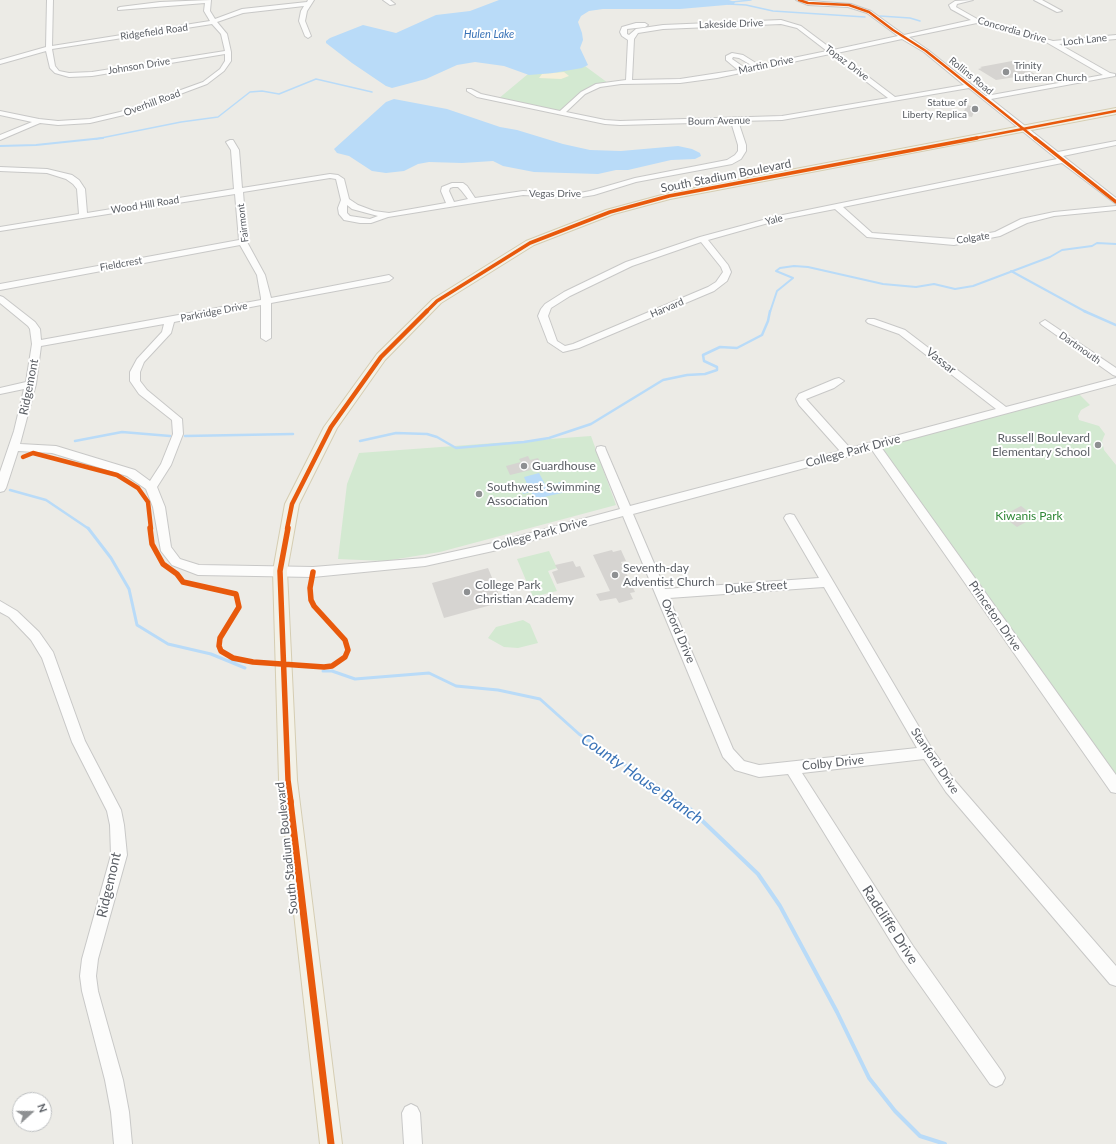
<!DOCTYPE html>
<style>
body{margin:0}
#map{position:relative;width:1116px;height:1144px;overflow:hidden;background:#ecebe6;font-family:Lato,sans-serif}
canvas{display:block}
.north{position:absolute;left:12px;top:1092px;width:40px;height:40px;box-sizing:border-box;background:#fff;border:1px solid #bdbfc1;border-radius:50%;rotate:69deg;font-size:11px;font-weight:700;line-height:16px;text-align:center;color:#5b5f65}
.north::after{content:'';display:block;margin:auto;width:14px;height:18px;background:#8e9092;clip-path:polygon(50% 0,100% 100%,50% 72%,0 100%)}
</style>
<div id="map">
<canvas width="1116" height="1144"></canvas>
<div class="north">N</div>
</div>
<script>
const g = document.querySelector('canvas').getContext('2d');
g.lineJoin = 'round';
function paint(path, color) { g.fillStyle = color; g.fill(path, 'evenodd'); }
const poly = rows => new Path2D(rows.map(r => 'M' + r).join(''));
function strokePath(path, color, width, dash) { g.strokeStyle = color; g.lineWidth = width; g.lineCap = dash ? 'butt' : 'round'; g.setLineDash(dash || []); g.stroke(path); }
function label(font, color, halo, rows, align = 'center') {
  g.font = font + ' Lato,sans-serif'; g.lineWidth = 4; g.setLineDash([]); g.textBaseline = 'middle'; g.strokeStyle = halo; g.fillStyle = color; for (const [text, x, y, turn = 0] of rows) {
    g.save(); g.translate(x, y); g.rotate((+turn || 0) * Math.PI / 180); g.textAlign = isNaN(turn) ? turn : align; if (halo) g.strokeText(text, 0, 0); g.fillText(text, 0, 0); g.restore();
  }
}
paint(poly([
 [585,66,608,83,590,88,561,113,498,99,528,74,553,73],
 [1077,392,1090,405,1081,410,1078,416,1079,420,1099,426,1105,434,1102,441,1104,450,1116,465,1116,787,874,445],
 [591,436,616,505,440,552,385,561,338,559,347,484,359,453],
 [549,551,557,568,548,571,557,591,533,597,517,559],
 [523,620,530,624,538,643,518,648,504,647,488,638,496,627]
]), '#d3e9d1');
paint(poly([
 [564,72,569,76,561,79,539,78,542,74]
]), '#f5efda');
paint(poly([
 [499,0,729,0,735,2,734,4,726,5,680,9,603,9,589,11,581,16,578,22,582,33,583,40,580,48,588,65,582,68,553,73,529,75,504,66,475,62,457,65,426,79,392,88,386,86,352,63,326,43,326,41,330,38,363,25,396,33,436,15,470,11],
 [394,99,447,109,500,127,517,130,563,144,590,150,621,151,678,146,692,149,700,153,701,156,695,159,671,160,628,170,616,170,598,174,534,172,503,166,493,161,462,163,429,162,418,164,404,171,386,173,372,171,349,156,337,153,334,149,386,102],
 [539,473,546,486,561,482,566,492,535,499,531,492,523,494,519,486,527,484,524,477]
]), '#b9dbf8');
strokePath(poly([
 [732,2,751,0],
 [728,4,746,5,773,11,865,17],
 [880,16,910,18,920,21],
 [96,139,181,122,218,117,250,92,262,91,279,94,316,79,372,92]
]), '#b9dbf8', 1.5);
strokePath(poly([
 [0,146,36,145,103,138],
 [1011,271,1086,312],
 [770,312,777,291,793,278,776,271,780,268,794,266,808,267,883,284,916,287,934,284,955,289,973,286,1050,257,1062,250,1092,246,1097,243,1116,244]
]), '#b9dbf8', 2);
strokePath(poly([
 [1084,311,1116,325],
 [185,436,293,434],
 [75,441,122,432,170,436],
 [360,441,396,433,427,434,437,437,456,448,524,442,549,438,591,424,663,380,687,375,705,374,717,370,717,367,704,361,703,355,720,347,737,348,762,335,768,321,770,311],
 [10,490,46,500,89,529]
]), '#b9dbf8', 2.5);
strokePath(poly([
 [88,528,111,558,129,589,137,625,168,644,211,654,245,668],
 [230,660,246,662],
 [323,671,332,671,355,679,429,673,456,686,498,690,540,699,579,734,680,802]
]), '#b9dbf8', 3);
strokePath(poly([
 [678,801,690,809,758,874,780,906,837,1012,869,1078,895,1111,920,1136,945,1144]
]), '#b9dbf8', 4);
paint(poly([
 [1012,61,1035,74,996,80,978,69,982,68,980,67],
 [967,105,976,107,972,117,962,115],
 [528,456,530,460,538,458,543,467,510,475,506,466,521,462,519,459],
 [1021,506,1035,517,1017,527,1002,516],
 [612,550,613,552,621,550,626,561,621,562,635,592,630,593,633,599,619,603,616,598,600,601,596,594,610,591,593,555],
 [573,561,576,567,580,566,585,577,557,584,552,572,558,570,555,565],
 [488,568,502,602,444,618,432,583]
]), '#d6d4d1');
const minor = poly([
 [47,0,53,0,52,46,210,21,204,11,205,3,118,10,118,8,120,7,160,2,211,0,210,11,215,19,242,9,307,2,308,0,314,0,307,11,305,21,311,36,308,38,305,36,299,21,301,11,304,6,243,13,217,22,227,34,231,52,231,61,224,71,207,84,124,115,90,123,58,125,40,123,0,140,0,135,32,122,0,115,0,111,39,119,58,121,90,119,120,112,203,82,220,69,225,61,225,54,92,76,69,77,55,73,50,68,46,51,0,64,0,60,46,47,47,0],
 [212,24,221,34,225,51,92,72,69,73,59,71,55,66,52,49,212,24],
 [383,0,390,0,395,4,390,5,383,0],
 [796,0,851,4,871,11,904,35,971,20,951,9,949,5,955,1,973,0,957,4,956,7,979,20,1053,41,1116,35,1116,39,1059,44,1110,73,1115,74,1115,76,991,99,1058,152,1116,141,1116,145,1063,156,1116,198,1116,204,1062,163,843,207,872,233,954,239,995,232,1021,219,1054,212,1116,206,1116,210,1054,216,1027,223,1000,236,954,245,867,237,835,209,779,220,708,240,728,265,731,272,727,281,714,291,579,348,563,352,548,342,538,316,541,309,545,304,564,292,626,262,700,237,778,216,1057,159,969,88,782,120,738,121,746,145,746,151,741,159,732,164,636,182,594,195,575,198,523,195,388,217,371,223,360,223,344,220,339,214,338,208,341,200,336,179,330,178,243,192,247,242,265,275,271,298,389,275,393,278,389,281,271,303,271,338,266,341,261,338,261,305,174,322,171,333,144,362,140,372,140,381,147,390,182,419,183,434,171,465,157,487,165,507,171,547,180,559,199,565,313,567,425,558,493,543,620,509,596,450,597,447,601,446,605,447,606,450,630,506,840,451,799,405,796,399,799,394,835,379,839,378,844,381,834,388,806,399,850,448,996,409,899,334,868,323,866,321,868,319,874,319,905,330,1006,407,1116,378,1116,384,881,447,1116,775,1116,793,1111,792,872,450,633,514,665,589,819,578,784,518,786,515,790,514,794,515,932,749,956,782,1116,966,1116,986,1110,984,946,792,924,759,802,773,913,946,1002,1072,1005,1078,1002,1084,996,1087,990,1084,901,958,788,774,759,777,735,770,723,757,623,516,493,551,425,566,313,577,198,575,172,565,161,551,153,507,146,489,127,476,52,453,18,451,6,488,4,491,0,492,0,472,14,431,24,389,0,394,0,388,26,382,32,344,30,329,28,326,0,303,0,296,3,297,35,322,40,329,41,340,261,300,261,298,257,275,240,245,0,290,0,284,239,240,235,194,0,231,0,227,79,214,77,189,73,184,66,179,47,173,0,171,0,167,47,169,72,175,79,180,85,189,87,213,234,189,231,150,226,142,230,140,233,140,239,150,242,188,330,174,338,175,344,179,349,199,358,205,374,211,389,213,446,203,441,191,442,187,452,183,463,183,467,186,475,198,523,191,575,194,590,191,635,178,727,160,735,155,738,151,738,145,731,122,620,125,605,124,477,97,467,91,467,89,471,89,481,94,560,111,581,92,596,84,626,80,628,40,622,36,620,32,622,27,636,23,645,23,648,25,645,27,627,29,627,34,629,35,636,29,663,25,781,20,801,26,833,50,898,36,867,13,848,7,808,5,796,0],
 [977,23,1046,42,1103,75,986,96,928,50,909,37,977,23],
 [781,24,797,28,827,51,759,65,743,55,732,53,726,56,726,60,738,70,680,79,632,80,634,39,638,33,663,29,781,24],
 [902,39,924,52,964,85,895,97,837,53,902,39],
 [830,54,888,98,782,116,620,121,605,120,566,112,585,94,600,87,621,84,680,83,717,78,830,54],
 [733,57,739,58,753,66,745,68,732,59,733,57],
 [453,187,458,187,461,190,468,199,454,202,449,191,450,188,453,187],
 [347,205,352,209,378,216,370,219,350,216,347,213,347,205],
 [701,242,721,267,723,272,716,282,708,287,573,344,565,346,557,341,548,316,551,308,570,296,632,266,701,242],
 [164,324,162,332,137,359,130,372,130,381,139,394,172,420,173,434,161,464,150,481,135,470,56,446,20,444,36,384,41,346,164,324],
 [824,587,917,748,759,765,744,761,733,749,669,598,824,587],
 [1034,0,1042,0,1062,11,1057,12,1034,0],
 [1045,320,1116,368,1116,376,1113,375,1042,325,1040,323,1045,320],
 [0,601,17,611,39,632,53,652,85,741,121,810,124,825,127,855,98,959,96,976,98,991,123,1080,129,1112,132,1144,114,1144,111,1112,105,1080,82,991,80,976,82,959,111,855,110,825,107,811,72,742,42,658,31,640,9,617,0,612,0,601],
 [411,1104,417,1107,420,1113,422,1144,404,1144,402,1113,405,1107,411,1104]
]);
const major = poly([
 [1116,108,1116,114,670,199,614,214,534,245,441,303,385,360,337,428,299,504,287,571,297,780,342,1144,320,1144,279,780,273,571,285,504,324,427,377,354,433,299,526,241,606,210,669,193,1116,108]
]);
strokePath(minor, '#c8c8c7', 2);
strokePath(major, '#d5cdb2', 2);
paint(minor, '#fcfcfb');
paint(major, '#f3f1e7');
strokePath(poly([
 [799,0,808,3,849,5,869,12,893,30,926,51,1036,139],
 [971,139,1116,111]
]), '#e8590c', 2.5);
strokePath(poly([
 [1035,138,1116,202],
 [426,312,437,301,530,243,610,212,669,196,977,138]
]), '#e8590c', 3.5);
strokePath(poly([
 [23,457,33,453,117,475,138,488,148,502,151,529],
 [287,529,292,504,331,427,381,357,427,311]
]), '#e8590c', 4.5);
strokePath(poly([
 [150,528,152,544,163,564,177,574,183,582,236,594,239,607,220,638,219,646,221,651,233,658,253,662,324,667,332,666,345,657,348,650,345,640,314,606,311,600,310,588,313,572],
 [288,528,280,571,288,780,291,802]
]), '#e8590c', 5.5);
strokePath(poly([
 [290,801,331,1144]
]), '#e8590c', 7);
for (const [x, y, r, color] of [
 [1006,72,4,"#8e9092"],
 [975,109,4,"#8e9092"],
 [1098,445,4,"#8e9092"],
 [524,466,4,"#8e9092"],
 [479,494,4,"#8e9092"],
 [615,575,4,"#8e9092"],
 [467,592,4,"#8e9092"]
]) { const dot = new Path2D(); dot.arc(x, y, r, 0, 2 * Math.PI); g.fillStyle = color; g.fill(dot); strokePath(dot, '#fff', 1.5); }
label('10px', '#5b5f65', '#fff', [
 ["Lakeside Drive",731,24,-2],
 ["Concordia Drive",1012,30,16],
 ["Ridgefield Road",154,32,-8],
 ["Loch Lane",1085,40,-6],
 ["Topaz Drive",847,63,37],
 ["Martin Drive",766,65,-12],
 ["Johnson Drive",139,66,-9],
 ["Rollins Road",971,76,39],
 ["Overhill Road",152,103,-20],
 ["Bourn Avenue",719,121,-1],
 ["Vegas Drive",555,194],
 ["Wood Hill Road",145,205,-9],
 ["Yale",774,220,-14],
 ["Fairmont",243,223,-97],
 ["Colgate",973,238,-9],
 ["Fieldcrest",121,264,-10],
 ["Harvard",667,308,-23],
 ["Parkridge Drive",214,312,-11],
 ["Dartmouth",1080,348,35]
]);
label('10px', '#5b5f65', '#fff', [
 ["Trinity",1014,66],
 ["Lutheran Church",1014,78],
 ["Statue of",967,103,"right"],
 ["Liberty Replica",967,115,"right"]
], 'left');
label('italic 11px', '#3a73b7', '#fff', [
 ["Hulen Lake",489,34]
]);
label('12px', '#5b5f65', '#fff', [
 ["South Stadium Boulevard",726,176,-11],
 ["Vassar",941,361,38],
 ["Ridgemont",29,387,-79],
 ["College Park Drive",853,451,-15],
 ["College Park Drive",540,534,-15],
 ["Duke Street",756,587,-4],
 ["Princeton Drive",995,616,55],
 ["Oxford Drive",678,631,67],
 ["Stanford Drive",935,761,56],
 ["Colby Drive",833,763,-6],
 ["South Stadium Boulevard",287,848,-96]
]);
label('12px', '#5b5f65', '#fff', [
 ["Russell Boulevard",1090,438,"right"],
 ["Elementary School",1090,452,"right"],
 ["Guardhouse",532,466],
 ["Southwest Swimming",487,487],
 ["Association",487,501],
 ["Seventh-day",623,568],
 ["Adventist Church",623,582],
 ["College Park",475,585],
 ["Christian Academy",475,599]
], 'left');
label('12px', '#308737', '#fff', [
 ["Kiwanis Park",1029,516]
]);
label('14px', '#5b5f65', '#fff', [
 ["Ridgemont",109,885,-77],
 ["Radcliffe Drive",890,925,57]
]);
label('italic 16px', '#3a73b7', '#fff', [
 ["County House Branch",642,779,35]
]);
</script>
